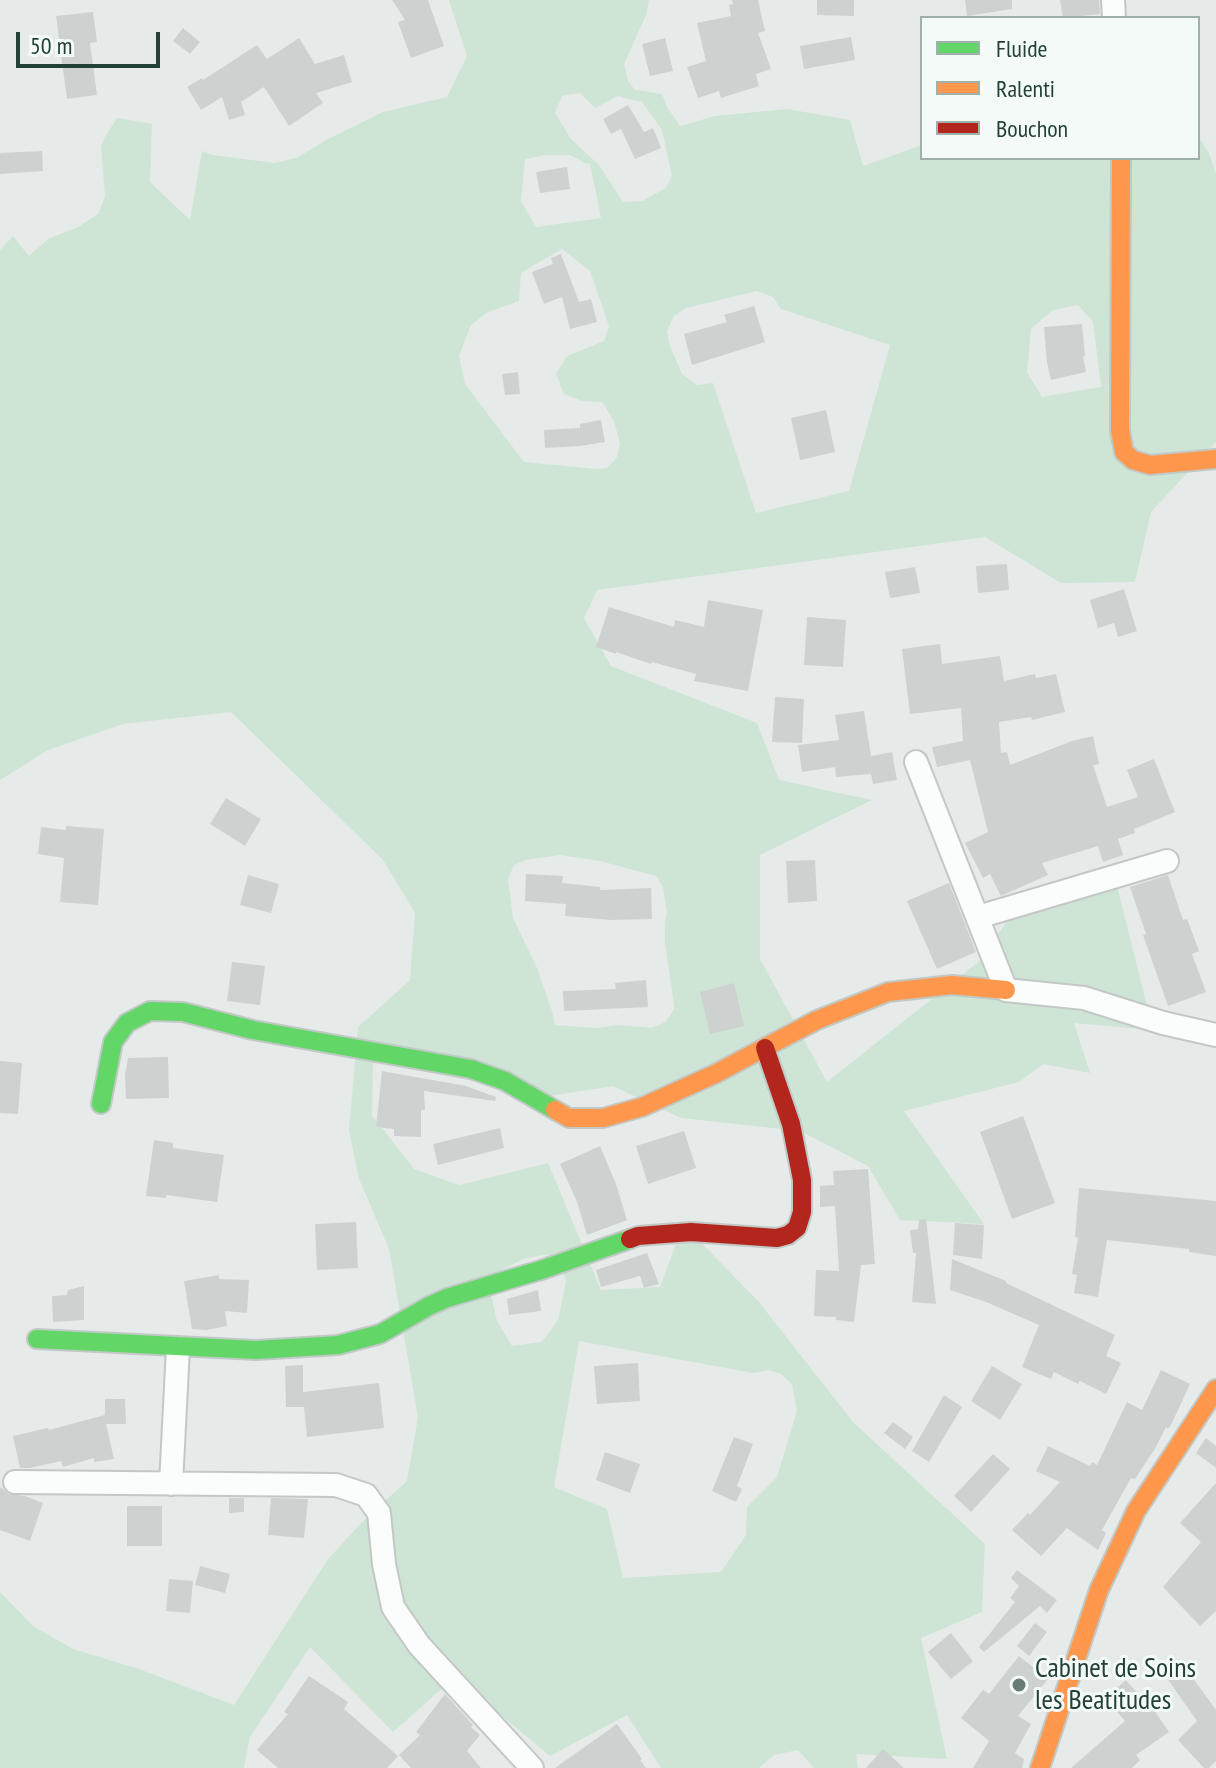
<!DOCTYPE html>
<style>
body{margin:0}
#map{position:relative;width:1216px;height:1768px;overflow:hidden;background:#e6ebe9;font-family:"PT Sans Narrow",sans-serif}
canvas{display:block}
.legend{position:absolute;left:920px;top:16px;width:280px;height:144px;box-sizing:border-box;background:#f4faf7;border:2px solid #a0b0ab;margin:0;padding:10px 14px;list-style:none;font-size:24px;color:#224038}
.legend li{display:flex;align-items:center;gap:16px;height:40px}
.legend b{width:40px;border:2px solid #a0b0ab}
.scale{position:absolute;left:16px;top:32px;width:144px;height:36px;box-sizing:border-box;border:4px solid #224038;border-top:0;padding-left:10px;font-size:24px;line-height:28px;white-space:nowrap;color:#224038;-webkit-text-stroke:6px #f4faf7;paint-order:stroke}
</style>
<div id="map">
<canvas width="1216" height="1768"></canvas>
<ul class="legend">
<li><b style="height:10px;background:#63d668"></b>Fluide</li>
<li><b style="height:10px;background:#ff974d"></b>Ralenti</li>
<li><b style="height:10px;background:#b3261e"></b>Bouchon</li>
</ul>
<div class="scale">50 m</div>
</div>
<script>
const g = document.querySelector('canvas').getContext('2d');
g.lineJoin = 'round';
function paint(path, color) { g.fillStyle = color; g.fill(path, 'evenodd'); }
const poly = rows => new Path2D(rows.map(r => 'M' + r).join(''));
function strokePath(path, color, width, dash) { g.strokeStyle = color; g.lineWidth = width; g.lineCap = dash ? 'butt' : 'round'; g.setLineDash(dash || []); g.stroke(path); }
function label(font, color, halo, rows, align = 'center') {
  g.font = font + ' "PT Sans Narrow",sans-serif'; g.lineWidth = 6; g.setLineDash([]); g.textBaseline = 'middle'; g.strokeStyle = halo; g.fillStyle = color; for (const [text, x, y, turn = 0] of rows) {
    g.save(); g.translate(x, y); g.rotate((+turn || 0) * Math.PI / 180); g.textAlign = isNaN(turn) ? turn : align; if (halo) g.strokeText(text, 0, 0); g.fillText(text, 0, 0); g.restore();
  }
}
paint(poly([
 [449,0,649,0,646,15,624,64,628,81,635,90,662,94,667,107,680,126,715,116,787,109,850,120,863,166,922,145,922,158,1198,158,1198,136,1209,153,1216,174,1216,442,1151,512,1135,582,1061,583,985,537,597,590,584,618,611,666,757,723,779,780,872,800,760,855,760,959,827,1082,982,959,1010,916,1117,886,1153,1030,1074,1023,1090,1073,1043,1064,1019,1082,904,1111,984,1224,900,1220,868,1166,800,1131,681,1118,613,1086,550,1096,373,1061,372,1115,414,1169,459,1185,548,1163,601,1290,660,1287,683,1224,759,1302,853,1422,985,1544,982,1612,921,1638,947,1759,856,1754,858,1768,814,1768,798,1750,774,1755,759,1768,661,1768,627,1715,550,1756,455,1677,393,1732,310,1647,250,1737,244,1768,0,1768,0,1592,33,1626,73,1649,139,1669,234,1705,328,1559,362,1522,407,1481,418,1417,389,1249,359,1179,349,1130,358,1027,410,980,415,913,383,860,231,712,123,724,48,750,0,780,0,250,13,236,29,256,48,239,78,227,98,214,105,196,101,146,105,137,117,118,152,124,150,182,190,220,202,151,213,155,275,163,298,157,328,139,383,112,447,97,467,56],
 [580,93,595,108,618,96,642,102,662,130,672,176,666,188,642,201,623,202,599,165,571,139,555,113,562,96],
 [546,155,570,155,586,164,590,163,601,218,536,227,521,201,525,159],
 [562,249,590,271,609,326,604,341,567,356,556,374,564,394,582,401,602,402,614,421,620,443,617,457,607,468,596,469,524,462,465,384,459,356,471,325,488,312,519,301,521,273],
 [757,291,773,297,781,309,890,345,849,491,756,513,713,383,697,385,682,374,670,346,667,331,674,316,686,308],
 [1078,305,1093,322,1101,387,1042,397,1027,372,1031,329,1053,310],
 [560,855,600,861,656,876,663,887,667,912,665,922,665,943,674,1005,674,1009,666,1022,651,1028,619,1025,596,1028,555,1025,552,1011,537,968,513,918,508,879,514,865,525,860],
 [548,1254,563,1271,566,1282,558,1320,542,1342,512,1346,497,1321,487,1278,523,1259],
 [579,1341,753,1373,769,1370,781,1374,792,1384,797,1411,777,1477,747,1507,746,1535,721,1572,623,1578,607,1509,554,1487]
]), '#cee5d5');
paint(poly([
 [392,0,428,0,444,46,411,58,398,22,405,20],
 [732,0,758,0,765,31,758,33,771,69,756,74,759,86,721,98,719,91,698,98,687,67,706,61,697,23,731,16,729,5,733,4],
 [817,0,854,0,854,16,817,15],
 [965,0,1012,0,1012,9,967,16],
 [1060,0,1099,0,1100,14,1063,18],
 [93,12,97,42,90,43,97,95,67,99,56,16],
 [183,28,200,42,190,54,173,41],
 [851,37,855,60,804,69,800,46],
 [299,38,315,64,344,55,352,82,316,93,323,103,289,126,264,87,241,102,245,115,229,120,222,97,201,110,187,87,202,78,203,80,257,45,267,59],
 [665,38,673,71,650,76,642,44],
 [628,105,644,132,653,128,661,148,635,159,621,129,611,134,603,119],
 [42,151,43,171,0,174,0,153],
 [567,167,570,189,540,193,536,172],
 [561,254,579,302,591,299,597,322,570,329,562,297,544,304,532,272,553,264,551,258],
 [754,306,765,342,692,365,684,334,727,322,724,315],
 [1082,324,1085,356,1083,356,1086,372,1051,380,1047,363,1044,327],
 [518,372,520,394,505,395,502,374],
 [826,410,835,452,800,460,791,418],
 [601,420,605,442,580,446,545,448,544,430,580,428,580,424],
 [1007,564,1009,590,978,593,976,566],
 [915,567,920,593,890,598,885,572],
 [1124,589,1137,631,1118,637,1114,623,1098,628,1090,600],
 [708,600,763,610,748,691,694,681,696,674,652,662,651,664,616,652,616,654,596,647,609,607,674,627,675,620,704,627],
 [807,617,846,620,843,667,804,665],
 [940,644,942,664,1000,656,1004,681,1035,674,1036,678,1056,674,1065,712,1032,720,1031,717,999,722,1001,753,1007,752,1010,765,1072,741,1093,736,1099,764,1093,765,1107,807,1138,797,1127,770,1154,759,1175,812,1134,829,1135,833,1118,839,1123,855,1103,862,1098,846,1042,863,1048,875,1001,896,990,874,983,878,965,843,988,832,970,760,937,767,932,747,963,741,961,708,910,714,902,649],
 [775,697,804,699,802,743,772,742],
 [864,711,871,756,892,752,897,780,873,784,871,774,836,777,835,767,802,772,798,745,839,740,835,715],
 [226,798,261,819,245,846,210,824],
 [66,826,104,829,98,905,60,902,64,858,38,854,41,827,66,830],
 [815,860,817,901,788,903,786,861],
 [526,874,563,876,562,883,600,887,600,890,651,888,652,919,611,920,565,916,566,904,525,901],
 [248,875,279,884,271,913,240,905],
 [1168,875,1183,920,1187,919,1199,951,1192,954,1206,992,1168,1006,1143,935,1146,934,1130,887],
 [949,883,976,952,937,969,907,901],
 [232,962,265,966,260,1005,227,1001],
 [646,980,648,1007,564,1011,563,991,616,989,615,983],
 [734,983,744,1026,710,1034,700,992],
 [168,1057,169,1098,126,1099,125,1075,128,1058],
 [0,1061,22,1063,18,1114,0,1113],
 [382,1071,466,1086,496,1097,495,1101,424,1091,425,1110,421,1110,421,1137,394,1136,394,1129,376,1127],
 [1023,1116,1055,1203,1012,1219,980,1132],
 [500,1128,504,1148,438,1165,433,1144],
 [684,1131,696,1168,648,1184,636,1146],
 [154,1140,173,1143,173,1148,224,1155,217,1202,166,1195,166,1198,146,1196],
 [600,1146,616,1184,627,1220,587,1235,577,1202,560,1164],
 [868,1169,875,1264,861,1265,854,1322,836,1320,836,1317,814,1316,816,1270,839,1271,835,1206,820,1207,820,1186,834,1185,833,1171],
 [1079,1188,1216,1201,1216,1256,1189,1252,1189,1249,1107,1240,1098,1297,1074,1293,1077,1275,1072,1274,1078,1238,1075,1237],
 [926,1219,936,1304,912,1302,916,1253,913,1253,910,1230,918,1229,919,1220],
 [356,1222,358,1268,317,1270,315,1224],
 [955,1223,984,1225,982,1259,953,1255],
 [647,1253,659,1284,644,1288,640,1276,601,1287,596,1270],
 [952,1259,1006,1281,1006,1283,1115,1335,1106,1356,1121,1363,1106,1394,1080,1381,1078,1384,1054,1372,1051,1379,1022,1367,1039,1325,986,1302,950,1290],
 [219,1275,219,1279,249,1280,247,1313,225,1311,227,1326,207,1330,192,1329,184,1281],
 [84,1286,84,1320,53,1322,52,1296,67,1295,68,1290],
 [538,1290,541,1311,509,1315,507,1299],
 [638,1363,640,1401,597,1404,594,1366],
 [303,1365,303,1392,379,1383,384,1428,307,1437,304,1407,286,1407,285,1366],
 [992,1366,1022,1384,1000,1420,971,1401],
 [1161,1370,1190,1384,1171,1425,1168,1429,1166,1427,1156,1447,1135,1479,1131,1478,1102,1530,1106,1533,1098,1550,1067,1528,1041,1556,1012,1530,1028,1513,1030,1515,1060,1482,1036,1471,1048,1446,1090,1466,1092,1462,1097,1465,1127,1402,1142,1410],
 [944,1395,962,1407,929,1462,912,1451],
 [105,1399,125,1399,126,1424,106,1424,114,1459,94,1462,94,1458,63,1467,61,1461,30,1468,20,1468,13,1436,48,1428,49,1430,105,1415,105,1419],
 [893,1422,913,1437,905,1449,884,1433],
 [734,1437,753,1444,737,1486,742,1489,736,1502,712,1491],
 [1206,1438,1216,1446,1216,1468,1196,1453],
 [605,1452,640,1464,630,1493,596,1480],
 [993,1454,1010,1469,971,1512,954,1496],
 [1216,1483,1216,1611,1200,1626,1163,1587,1201,1542,1180,1523],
 [0,1487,9,1494,25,1496,43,1503,30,1541,0,1530],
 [229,1498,244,1498,244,1512,229,1513],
 [271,1498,308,1499,304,1538,268,1535],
 [127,1506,162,1506,162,1546,127,1546],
 [200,1566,230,1574,225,1593,195,1585],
 [1017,1570,1057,1600,1047,1613,1040,1606,984,1652,979,1647,1015,1602,1010,1598,1019,1586,1011,1578],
 [169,1579,193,1581,190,1613,166,1611],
 [1035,1623,1047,1632,1029,1656,1017,1646],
 [951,1633,973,1661,951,1679,928,1652],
 [1019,1656,1048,1679,1018,1716,1031,1724,1015,1753,1024,1759,1022,1768,973,1768,989,1741,961,1718,983,1690,989,1694],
 [1179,1659,1216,1710,1216,1761,1209,1768,1204,1768,1178,1740,1197,1721,1162,1671],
 [309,1676,348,1702,344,1709,398,1756,387,1768,278,1768,257,1750,288,1714,284,1712],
 [1126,1680,1150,1708,1152,1707,1169,1732,1136,1755,1140,1760,1132,1768,1071,1768,1125,1721,1105,1698],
 [445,1694,473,1725,471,1727,480,1735,467,1751,481,1768,411,1768,399,1755,420,1735,416,1732],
 [617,1724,642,1759,640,1760,646,1768,555,1768],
 [883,1749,904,1768,866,1768]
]), '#cdd2d0');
const street = poly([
 [1113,0,1114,18],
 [916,762,1006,990,1084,998,1163,1023,1216,1035],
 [978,917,1167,861],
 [15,1482,336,1485,366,1495,379,1513,384,1564,393,1607,419,1645,532,1768],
 [171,1484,178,1348]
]);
const fast = poly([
 [101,1104,113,1042,127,1023,150,1011,183,1012,253,1030,471,1069,505,1081,555,1110],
 [37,1339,256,1350,338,1345,380,1334,429,1306,447,1298,541,1270,630,1239]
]);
const slow = poly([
 [1121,158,1120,430,1124,452,1133,460,1150,465,1216,459],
 [555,1110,569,1118,603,1118,642,1107,715,1074,817,1020,888,992,952,985,1006,990],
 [1040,1768,1099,1590,1136,1511,1216,1389]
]);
const jam = poly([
 [630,1239,638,1236,691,1232,777,1238,788,1235,797,1228,802,1212,802,1180,791,1124,765,1048]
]);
strokePath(street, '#c3c8c6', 26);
strokePath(fast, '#c1c9c6', 22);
strokePath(slow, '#c1c9c6', 22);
strokePath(jam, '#c1c9c6', 22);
strokePath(street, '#fbfcfc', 22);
strokePath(fast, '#63d668', 18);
strokePath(slow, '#ff974d', 18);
strokePath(jam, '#b3261e', 18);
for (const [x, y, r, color] of [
 [1019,1685,8,"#677c76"]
]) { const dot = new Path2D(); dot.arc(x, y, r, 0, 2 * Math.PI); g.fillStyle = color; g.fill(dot); strokePath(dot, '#f4faf7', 3); }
label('28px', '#224038', '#f4faf7', [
 ["Cabinet de Soins",1035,1669],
 ["les Beatitudes",1035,1701]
], 'left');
</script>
